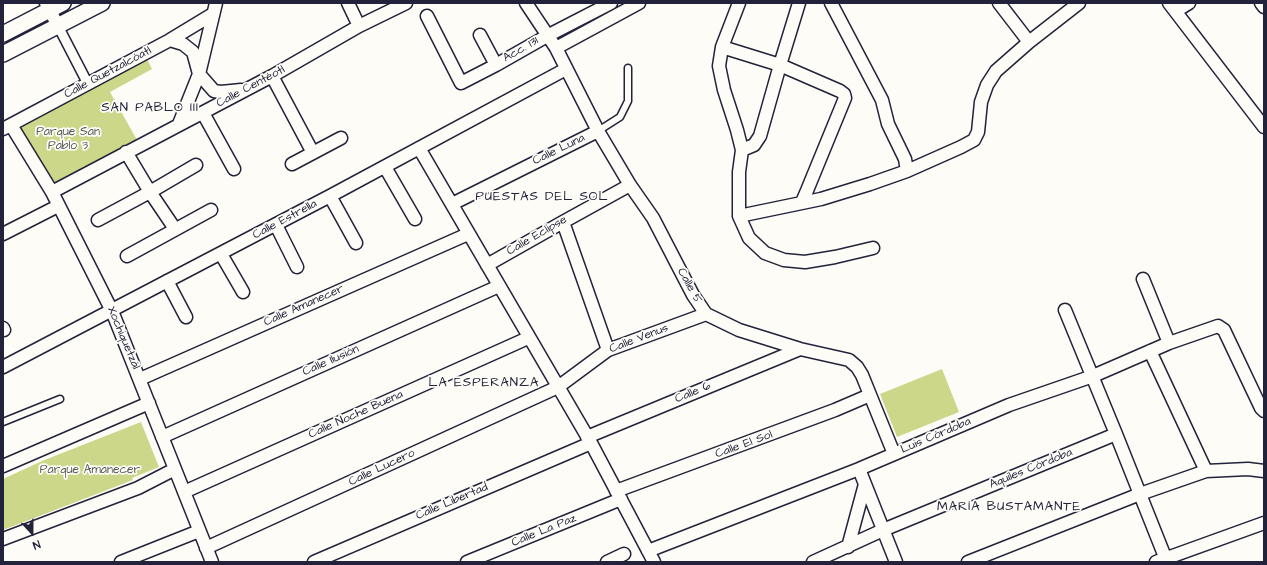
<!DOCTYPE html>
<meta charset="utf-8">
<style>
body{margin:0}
#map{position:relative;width:1267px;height:565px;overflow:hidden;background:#fdfcf7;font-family:"Architects Daughter",sans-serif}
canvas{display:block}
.frame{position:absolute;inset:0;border:4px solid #22223b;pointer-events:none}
.north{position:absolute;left:12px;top:513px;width:40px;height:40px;-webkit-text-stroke:3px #fdfcf7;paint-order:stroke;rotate:159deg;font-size:11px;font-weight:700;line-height:16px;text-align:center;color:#22223b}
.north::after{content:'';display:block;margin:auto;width:14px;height:18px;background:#22223b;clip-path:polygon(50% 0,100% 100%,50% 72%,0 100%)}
</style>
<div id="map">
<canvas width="1267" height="565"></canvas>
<div class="frame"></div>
<div class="north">N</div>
</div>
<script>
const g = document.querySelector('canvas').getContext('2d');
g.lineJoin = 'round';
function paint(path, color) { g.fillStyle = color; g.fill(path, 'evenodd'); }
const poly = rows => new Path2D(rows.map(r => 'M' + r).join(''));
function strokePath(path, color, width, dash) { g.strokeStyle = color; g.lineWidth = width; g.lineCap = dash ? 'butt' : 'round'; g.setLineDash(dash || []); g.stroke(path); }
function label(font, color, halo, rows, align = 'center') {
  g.font = font + ' "Architects Daughter",sans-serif'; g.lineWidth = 3.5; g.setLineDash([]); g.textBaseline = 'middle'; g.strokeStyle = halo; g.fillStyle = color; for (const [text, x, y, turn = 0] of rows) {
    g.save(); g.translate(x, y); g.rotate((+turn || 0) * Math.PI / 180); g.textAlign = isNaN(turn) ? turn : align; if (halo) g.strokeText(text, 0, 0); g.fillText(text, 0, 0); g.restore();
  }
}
paint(poly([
 [147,59,152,69,110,92,137,140,54,185,18,128],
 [942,369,959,412,897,437,880,394],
 [141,422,159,467,132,478,133,480,3,530,3,479,42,461]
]), '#ccd78a');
const service = poly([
 [598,131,620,117,628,101,628,68],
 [3,422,60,399]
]);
const pedestrian = poly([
 [58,26,88,84]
]);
const minor = poly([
 [46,3,58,26],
 [348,3,359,26],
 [526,3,556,48,598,131,630,185,653,218,693,295,706,314,739,330,800,349,849,360,857,367,862,375,894,454],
 [739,3,722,47,719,66,724,90,737,130,742,150,739,172,739,216,749,238,765,253,784,260,805,262,835,257,873,248],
 [831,3,882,100,888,124,905,159,907,171],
 [999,3,1029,42],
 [1169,3,1264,127],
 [1261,3,1264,7],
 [1176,11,1189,3],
 [427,16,461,83,496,65,547,36,611,3],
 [480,35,496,65],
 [170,40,183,44,193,52,199,74,214,91,221,92,241,90],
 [722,47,780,65,840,91,844,94,845,98,806,193,802,202],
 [556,48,639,3],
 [272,76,313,153],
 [203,113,234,169],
 [179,124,199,74,216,3],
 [11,125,52,192,112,311,212,562],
 [3,129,170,40,213,14],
 [419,148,591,443,654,562],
 [742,150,754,145,760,136,780,65,799,3],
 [126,152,150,192,175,229],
 [292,164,341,138],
 [385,167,415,219],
 [52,192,272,76,359,26,406,3],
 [330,196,356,243],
 [452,204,598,131],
 [739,216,821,199,870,184,907,171,961,147,974,140,978,132,981,102,987,85,996,71,1029,42,1079,3],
 [98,220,150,192,196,165],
 [563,222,608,350],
 [276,225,297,267],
 [3,234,58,206],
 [221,254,243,292],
 [127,256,211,210],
 [487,265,563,222,630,185],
 [1143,279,1169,343],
 [167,281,186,317],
 [1065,310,1116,434,1167,562],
 [3,328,4,330],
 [1150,351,1206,471],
 [3,367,330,196,566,69],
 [140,379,468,234],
 [162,437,499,286],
 [587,437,800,349],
 [3,466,149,403],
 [859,469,896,562],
 [616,491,835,410,870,395],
 [184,492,528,338],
 [3,539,138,488,175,469],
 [848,547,865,484],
 [206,548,558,387,608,350,706,314],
 [648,551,859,469,1009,405,1093,376,1169,343,1218,326,1224,330,1261,408,1264,411],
 [121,562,199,531],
 [314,562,591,443],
 [467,562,621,499],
 [607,562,624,554],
 [813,562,883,530,1116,434],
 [968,562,1140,494,1206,471,1248,469,1264,471],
 [1156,562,1264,523]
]);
const tertiary = poly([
 [3,34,63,3],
 [3,54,102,3]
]);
strokePath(service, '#22223b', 9);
strokePath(pedestrian, '#22223b', 12);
strokePath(minor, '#22223b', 15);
strokePath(tertiary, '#22223b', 18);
strokePath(service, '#fdfcf7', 6);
strokePath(pedestrian, '#fdfcf7', 9);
strokePath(minor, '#fdfcf7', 12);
strokePath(tertiary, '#fdfcf7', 15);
label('12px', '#22223b', '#fdfcf7', [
 ["Acc. 131",521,50,-30],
 ["Calle Quetzalcóatl",108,73,-28],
 ["Calle Centéotl",251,87,-28],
 ["Calle Luna",559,150,-26],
 ["Calle Estrella",285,220,-28],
 ["Calle Eclipse",537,236,-30],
 ["Calle 5",689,286,61],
 ["Calle Amanecer",304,306,-24],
 ["Xochiquetzál",123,338,67],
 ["Calle Venus",639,339,-21],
 ["Calle Ilusión",331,361,-24],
 ["Calle 6",693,393,-23],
 ["Calle Noche Buena",356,415,-24],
 ["Luis Córdoba",936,436,-23],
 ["Calle El Sol",744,445,-20],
 ["Calle Lucero",382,468,-25],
 ["Aquiles Córdoba",1031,469,-22],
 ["Calle Libertad",452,502,-23],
 ["Calle La Paz",544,531,-22]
]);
label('12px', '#555853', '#fdfcf7', [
 ["Parque San",68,132],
 ["Pablo 3",68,146],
 ["Parque Amanecer",90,470]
]);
g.letterSpacing = '1px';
label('13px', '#22223b', '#fdfcf7', [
 ["SAN PABLO III",150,108],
 ["PUESTAS DEL SOL",542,197],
 ["LA ESPERANZA",484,383],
 ["MARÍA BUSTAMANTE",1009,507]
]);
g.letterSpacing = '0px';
</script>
